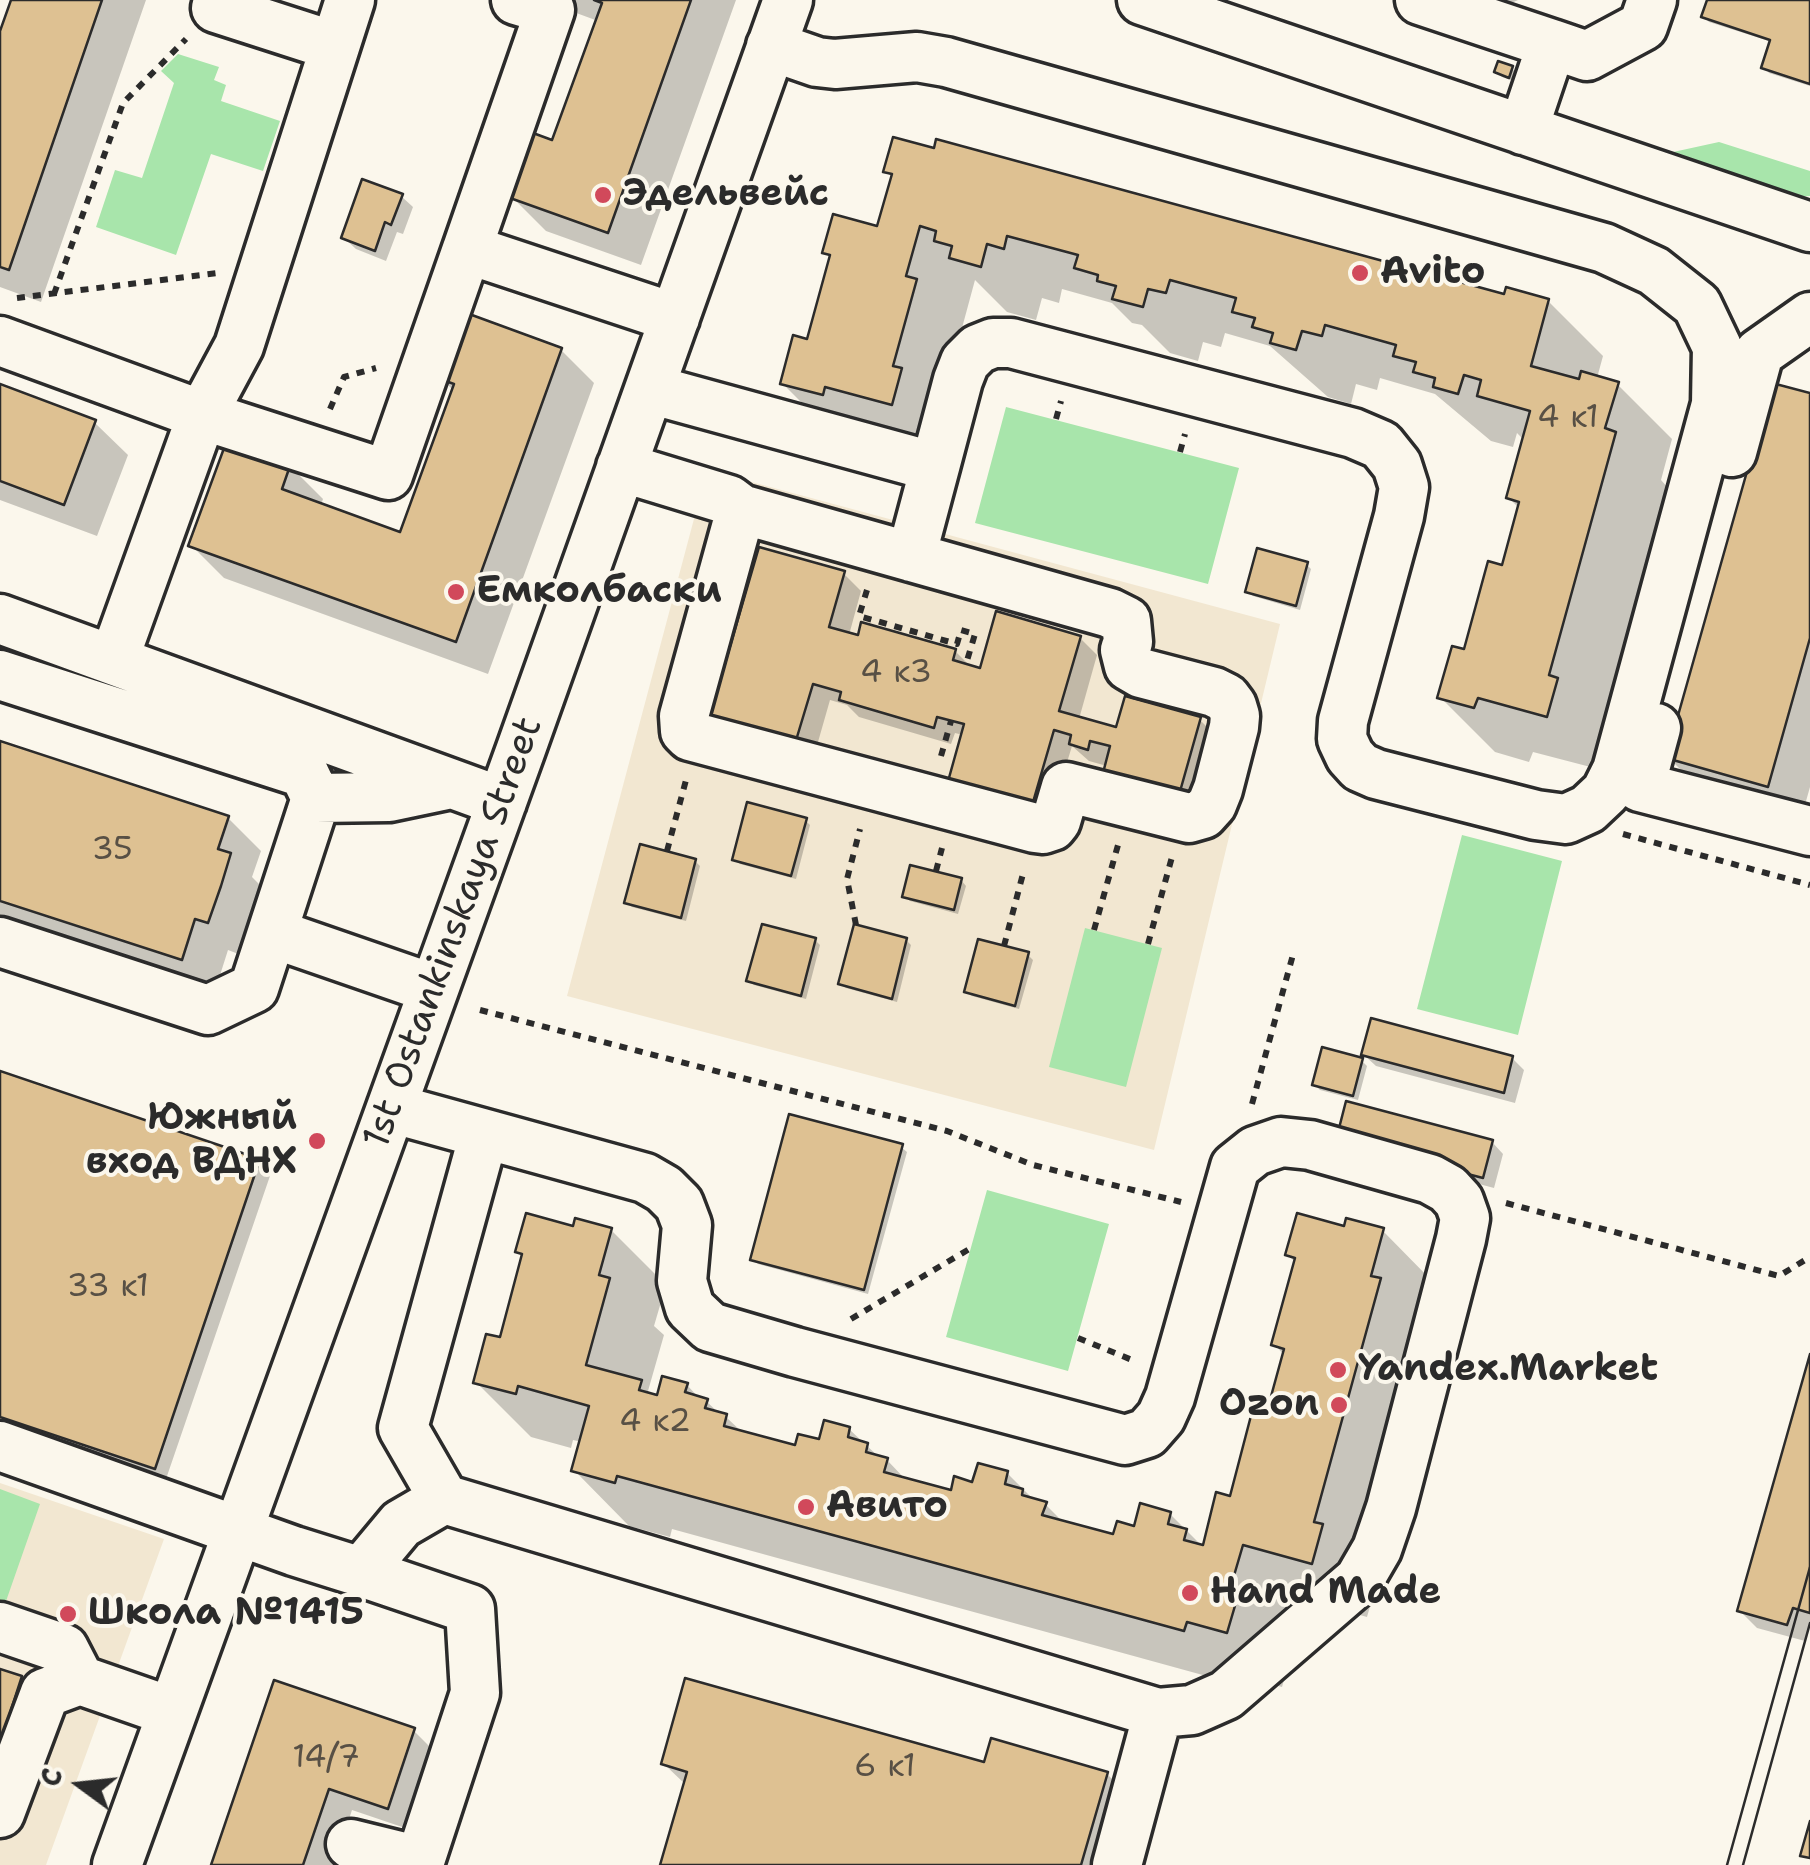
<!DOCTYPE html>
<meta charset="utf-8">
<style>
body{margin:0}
#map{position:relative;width:1810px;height:1865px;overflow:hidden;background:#fbf7ec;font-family:"Shantell Sans",sans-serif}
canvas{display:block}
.north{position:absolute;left:30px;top:1735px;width:100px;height:100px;-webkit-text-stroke:8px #fbf7ec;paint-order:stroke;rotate:285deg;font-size:28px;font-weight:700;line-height:40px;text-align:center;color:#2b2b2b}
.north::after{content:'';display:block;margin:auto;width:35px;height:45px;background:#2b2b2b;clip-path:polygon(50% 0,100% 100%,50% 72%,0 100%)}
</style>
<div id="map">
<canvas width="1810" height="1865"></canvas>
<div class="north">С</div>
</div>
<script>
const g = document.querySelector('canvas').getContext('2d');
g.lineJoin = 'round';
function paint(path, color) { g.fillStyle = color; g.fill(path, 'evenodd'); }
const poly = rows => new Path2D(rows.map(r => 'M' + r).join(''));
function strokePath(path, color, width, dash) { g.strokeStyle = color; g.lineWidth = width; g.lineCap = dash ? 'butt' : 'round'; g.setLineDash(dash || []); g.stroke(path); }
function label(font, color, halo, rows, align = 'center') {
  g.font = font + ' "Shantell Sans",sans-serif'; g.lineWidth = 8; g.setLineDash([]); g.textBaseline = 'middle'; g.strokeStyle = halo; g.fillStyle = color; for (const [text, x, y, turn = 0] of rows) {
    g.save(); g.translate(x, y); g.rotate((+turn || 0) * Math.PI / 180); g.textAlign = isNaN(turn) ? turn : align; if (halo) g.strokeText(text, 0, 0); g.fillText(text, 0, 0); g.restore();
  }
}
paint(poly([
 [707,470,1280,624,1154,1150,567,996],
 [0,1483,164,1539,46,1865,0,1865]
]), '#f2e7d1');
paint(poly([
 [178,54,219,67,214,80,226,85,221,101,280,121,263,171,211,154,176,255,96,227,115,170,142,178,174,83,161,71],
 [1719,142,1810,171,1810,196,1793,197,1664,154],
 [1006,407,1239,468,1208,584,975,523],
 [1462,835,1562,861,1518,1035,1417,1009],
 [1085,928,1162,948,1126,1087,1049,1067],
 [987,1190,1109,1224,1068,1371,946,1337],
 [0,1489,40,1504,5,1604,0,1602]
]), '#a8e5ab');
paint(poly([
 [13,0,146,0,41,302,0,287,0,38],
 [541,0,736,0,641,265,546,231,513,198,554,143,598,21],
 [1423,0,1518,0,1478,18],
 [1710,0,1810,0,1810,86,1769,73,1764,67,1772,42,1709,22,1704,17],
 [1511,68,1517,73,1514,81,1502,77,1497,72],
 [886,171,1506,298,1548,301,1603,356,1597,378,1617,384,1672,439,1661,480,1669,489,1602,770,1533,752,1529,762,1495,752,1440,697,1466,652,1504,568,1520,509,1509,498,1524,440,1517,433,1513,447,1491,441,1435,394,1380,378,1377,390,1356,384,1351,404,1328,397,1270,346,1225,333,1221,347,1203,342,1198,361,1170,353,1142,325,1132,323,1112,303,1062,289,1059,303,1042,298,1036,320,1007,312,975,280,962,328,970,336,946,459,837,438,782,383,809,342,831,259,825,252,879,229,893,178],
 [401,196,413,207,403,234,397,232,386,261,356,249,344,238],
 [561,350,594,383,488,674,224,578,191,545,290,466,323,499,321,505,402,535,454,391,440,377],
 [0,387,95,423,128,455,97,536,0,500],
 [1810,396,1810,787,1801,819,1701,790,1668,757],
 [1306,564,1311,569,1300,610,1253,596,1248,591],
 [844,574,861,591,849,635,955,651,973,669,981,671,1080,638,1097,655,1079,719,1118,730,1200,720,1217,737,1196,811,1107,766,1089,761,1072,746,1048,825,963,735,955,733,951,744,859,717,847,705,830,700,812,763,729,739],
 [0,743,228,818,261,851,252,877,263,888,241,955,228,950,215,991,0,921],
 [805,820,810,825,796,879,740,864,735,859],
 [695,861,700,866,686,921,632,907,627,902],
 [961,880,966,886,958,914,910,901,905,896],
 [815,940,820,945,806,999,754,985,749,980],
 [906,940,911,945,897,1002,846,988,841,983],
 [1028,955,1033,960,1019,1009,972,996,966,991],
 [1364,1055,1512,1058,1524,1070,1515,1103,1376,1066],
 [1362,1061,1367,1066,1358,1100,1320,1090,1315,1085],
 [0,1073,259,1161,271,1173,166,1479,0,1423],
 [1492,1142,1503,1154,1494,1188,1351,1150],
 [901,1147,907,1152,868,1294,758,1264,753,1259],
 [575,1229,611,1230,666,1285,654,1326,664,1335,648,1391,655,1397,687,1385,700,1399,706,1401,721,1415,726,1417,743,1433,797,1448,820,1442,849,1429,881,1459,887,1460,907,1481,952,1493,1007,1473,1035,1501,1045,1504,1064,1523,1115,1537,1170,1514,1204,1548,1232,1499,1269,1415,1285,1356,1274,1344,1296,1263,1288,1255,1346,1229,1382,1230,1437,1286,1377,1582,1367,1617,1298,1598,1283,1648,1291,1656,1282,1687,1242,1676,1239,1685,672,1529,670,1537,629,1526,574,1470,582,1442,573,1440,571,1448,531,1437,476,1382,502,1341,524,1257,518,1251],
 [1810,1363,1810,1624,1805,1641,1757,1628,1739,1610],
 [0,1671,21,1678,44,1702,0,1792],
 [414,1731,437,1754,411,1830,352,1810,334,1865,214,1865],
 [664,1764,985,1765,1107,1774,1130,1797,1111,1865,663,1865,686,1785]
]), '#0003');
const building = poly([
 [11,0,102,0,9,270,0,267,0,31,11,0],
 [594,0,691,0,608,233,510,198,533,133,552,140,602,3,594,0],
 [1707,0,1810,0,1810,84,1761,68,1770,40,1701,17,1707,0],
 [1498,61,1513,66,1509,78,1494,72,1498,61],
 [893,137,934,148,936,139,1504,294,1506,287,1549,299,1531,366,1579,379,1581,371,1619,382,1605,428,1616,432,1549,675,1558,678,1547,717,1478,698,1474,708,1437,698,1452,646,1464,649,1488,561,1502,565,1519,502,1506,498,1530,411,1477,396,1481,380,1464,375,1458,394,1433,387,1435,378,1413,372,1416,362,1393,356,1396,345,1325,325,1322,336,1302,331,1296,350,1270,343,1273,333,1252,327,1255,318,1232,312,1236,298,1170,280,1166,293,1148,289,1143,307,1112,299,1116,286,1097,281,1098,275,1074,268,1078,255,1007,236,1004,249,987,244,981,267,949,258,952,246,934,241,936,231,920,226,906,276,917,279,893,366,902,368,892,405,825,387,823,395,780,384,793,335,807,339,830,255,822,253,833,214,877,226,892,174,883,172,893,137],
 [362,179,403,194,391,225,385,222,375,251,341,238,362,179],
 [461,311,562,348,456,642,188,546,227,440,291,463,282,489,400,532,454,384,437,378,461,311],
 [1772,383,1810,393,1810,638,1768,787,1666,758,1772,383],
 [0,384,96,420,64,505,0,481,0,384],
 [759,547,845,571,829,627,858,635,861,622,956,649,953,660,980,668,996,611,1081,636,1059,711,1116,727,1125,696,1201,717,1179,795,1103,773,1110,746,1090,741,1088,750,1069,744,1071,735,1054,730,1031,809,947,785,964,724,937,717,934,728,839,700,841,692,813,684,794,747,708,722,759,547],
 [1257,548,1308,562,1296,606,1245,592,1257,548],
 [0,741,229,816,218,849,231,853,221,886,208,923,195,919,182,960,0,901,0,741],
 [747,802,807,818,791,876,732,860,747,802],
 [640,844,696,859,681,918,624,903,640,844],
 [910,865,962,878,954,910,902,897,910,865],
 [762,924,816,938,801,996,746,981,762,924],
 [854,924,907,938,892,999,838,984,854,924],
 [978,939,1029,952,1015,1006,964,992,978,939],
 [1371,1018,1513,1056,1504,1093,1361,1055,1371,1018],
 [1322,1047,1363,1058,1353,1096,1312,1085,1322,1047],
 [0,1071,260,1159,155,1469,0,1417,0,1071],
 [1346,1101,1493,1140,1483,1178,1336,1140,1346,1101],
 [789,1114,903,1144,864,1290,750,1260,789,1114],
 [526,1213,573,1226,575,1218,612,1228,599,1275,610,1278,586,1365,642,1380,639,1390,657,1395,662,1376,688,1383,685,1392,708,1399,705,1408,727,1414,724,1426,795,1445,798,1434,819,1439,824,1420,850,1427,848,1437,868,1443,866,1452,888,1458,884,1472,951,1490,954,1476,972,1482,978,1463,1008,1471,1005,1484,1023,1489,1022,1495,1047,1502,1042,1515,1113,1534,1117,1521,1134,1526,1140,1503,1171,1512,1168,1524,1187,1529,1184,1540,1203,1545,1216,1492,1230,1496,1253,1408,1267,1411,1284,1349,1271,1345,1295,1258,1285,1255,1297,1213,1344,1226,1346,1218,1384,1228,1371,1276,1381,1278,1314,1522,1323,1524,1312,1564,1243,1545,1228,1596,1237,1599,1227,1633,1187,1622,1184,1631,617,1476,615,1483,571,1471,589,1406,518,1386,516,1394,473,1383,486,1334,500,1337,522,1254,515,1252,526,1213],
 [1810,1354,1810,1613,1793,1608,1787,1625,1737,1611,1810,1354],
 [0,1669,22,1676,0,1744,0,1669],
 [685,1678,984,1762,991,1738,1108,1772,1081,1865,660,1865,687,1772,661,1764,685,1678],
 [274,1680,415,1728,388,1809,329,1789,303,1865,211,1865,274,1680],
 [1810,1821,1810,1858,1800,1856,1810,1821]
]);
paint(building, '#dec192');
strokePath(building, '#2b2b2b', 2.5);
const minor = poly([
 [1142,0,1810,227],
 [1420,0,1552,44,1523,130],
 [216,8,334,46],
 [1552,44,1587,56,1643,26,1652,0],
 [467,249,550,10,516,0],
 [0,341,202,415,388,475,467,249,675,318],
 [650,389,935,467,958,380,965,362,978,349,993,343,1011,343,1353,433,1381,445,1397,465,1404,487,1399,516,1343,721,1342,739,1350,756,1360,767,1376,774,1536,815,1566,819,1588,809,1606,792,1617,770,1716,404,1717,347,1697,305,1654,271,1604,248,946,62,917,57,835,64,817,62,771,46],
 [1732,452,1759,353,1810,317],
 [621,467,729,500,741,509,1110,613,1126,621,1128,642,1125,650,1129,666,1141,673,1214,692,1226,698,1232,706,1235,716,1234,727,1218,789,1212,804,1203,814,1189,818,1066,787,1056,821,1052,826,1043,829,1035,828,690,736,685,731,684,716,741,509],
 [911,557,935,467],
 [0,619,502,802],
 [114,659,202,415,239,346,350,0],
 [0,675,304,773,316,798,254,988,208,1010,0,942],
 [1656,728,1640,787,1810,831],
 [316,798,389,797,451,784],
 [272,933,434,989],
 [0,1446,294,1551,361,1572,401,1524,444,1499,1158,1713,1192,1710,1226,1695,1359,1580,1377,1549,1391,1508,1461,1239,1465,1218,1459,1201,1448,1189,1430,1179,1310,1145,1281,1142,1255,1151,1235,1167,1170,1397,1161,1417,1147,1433,1125,1440,795,1352,710,1327,690,1308,682,1281,687,1225,679,1204,664,1189,645,1178,391,1108],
 [444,1499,403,1428,484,1134],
 [0,1627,64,1649,80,1680,172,1712],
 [0,1813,45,1693,80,1680],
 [351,1844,420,1861,475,1693,470,1609,361,1572],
 [117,1865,521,749,788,0],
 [1117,1865,1158,1713]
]);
strokePath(minor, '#2b2b2b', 55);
strokePath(poly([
 [54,294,123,103,186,39],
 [17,298,218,273],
 [330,409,344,377,376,368],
 [1056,419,1061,401],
 [1180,452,1185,434],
 [867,590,859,616,957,644,961,630,975,634,966,664],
 [941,756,951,721],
 [1623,834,1810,885],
 [667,851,686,780],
 [936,871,942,848],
 [856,925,847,879,860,829],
 [1094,930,1118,845],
 [1148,944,1172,857],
 [1004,946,1024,870],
 [480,1010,947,1131,1033,1165,1181,1202],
 [1252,1104,1294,951],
 [1506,1203,1779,1276,1810,1257],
 [851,1319,971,1248],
 [1078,1338,1137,1362]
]), '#2b2b2b', 6, [8, 8]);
strokePath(minor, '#fbf7ec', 48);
strokePath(poly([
 [1727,1865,1810,1567],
 [1743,1865,1810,1623]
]), '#2b2b2b', 2.5);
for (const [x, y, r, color] of [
 [603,195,10,"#d1495b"],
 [1360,273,10,"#d1495b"],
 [456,592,10,"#d1495b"],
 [317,1141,10,"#d1495b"],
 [1338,1370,10,"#d1495b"],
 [1339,1405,10,"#d1495b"],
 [806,1507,10,"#d1495b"],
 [1190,1593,10,"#d1495b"],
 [68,1614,10,"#d1495b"]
]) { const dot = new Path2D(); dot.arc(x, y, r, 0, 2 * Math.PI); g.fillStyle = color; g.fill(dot); strokePath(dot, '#fbf7ec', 4); }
label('32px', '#585045', null, [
 ["4 к1",1568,419],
 ["4 к3",896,674],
 ["35",112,851],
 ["33 к1",108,1288],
 ["4 к2",655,1423],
 ["14/7",326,1759],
 ["6 к1",885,1768]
]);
label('bold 38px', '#2b2b2b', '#fbf7ec', [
 ["Эдельвейс",623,195],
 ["Avito",1380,273],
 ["Емколбаски",476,592],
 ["Южный",297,1119,"right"],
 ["вход ВДНХ",297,1163,"right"],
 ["Yandex.Market",1358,1370],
 ["Ozon",1319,1405,"right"],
 ["Авито",826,1507],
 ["Hand Made",1210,1593],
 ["Школа №1415",88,1614]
], 'left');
label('38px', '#2b2b2b', '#fbf7ec', [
 ["1st Ostankinskaya Street",454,933,-70]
]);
</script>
